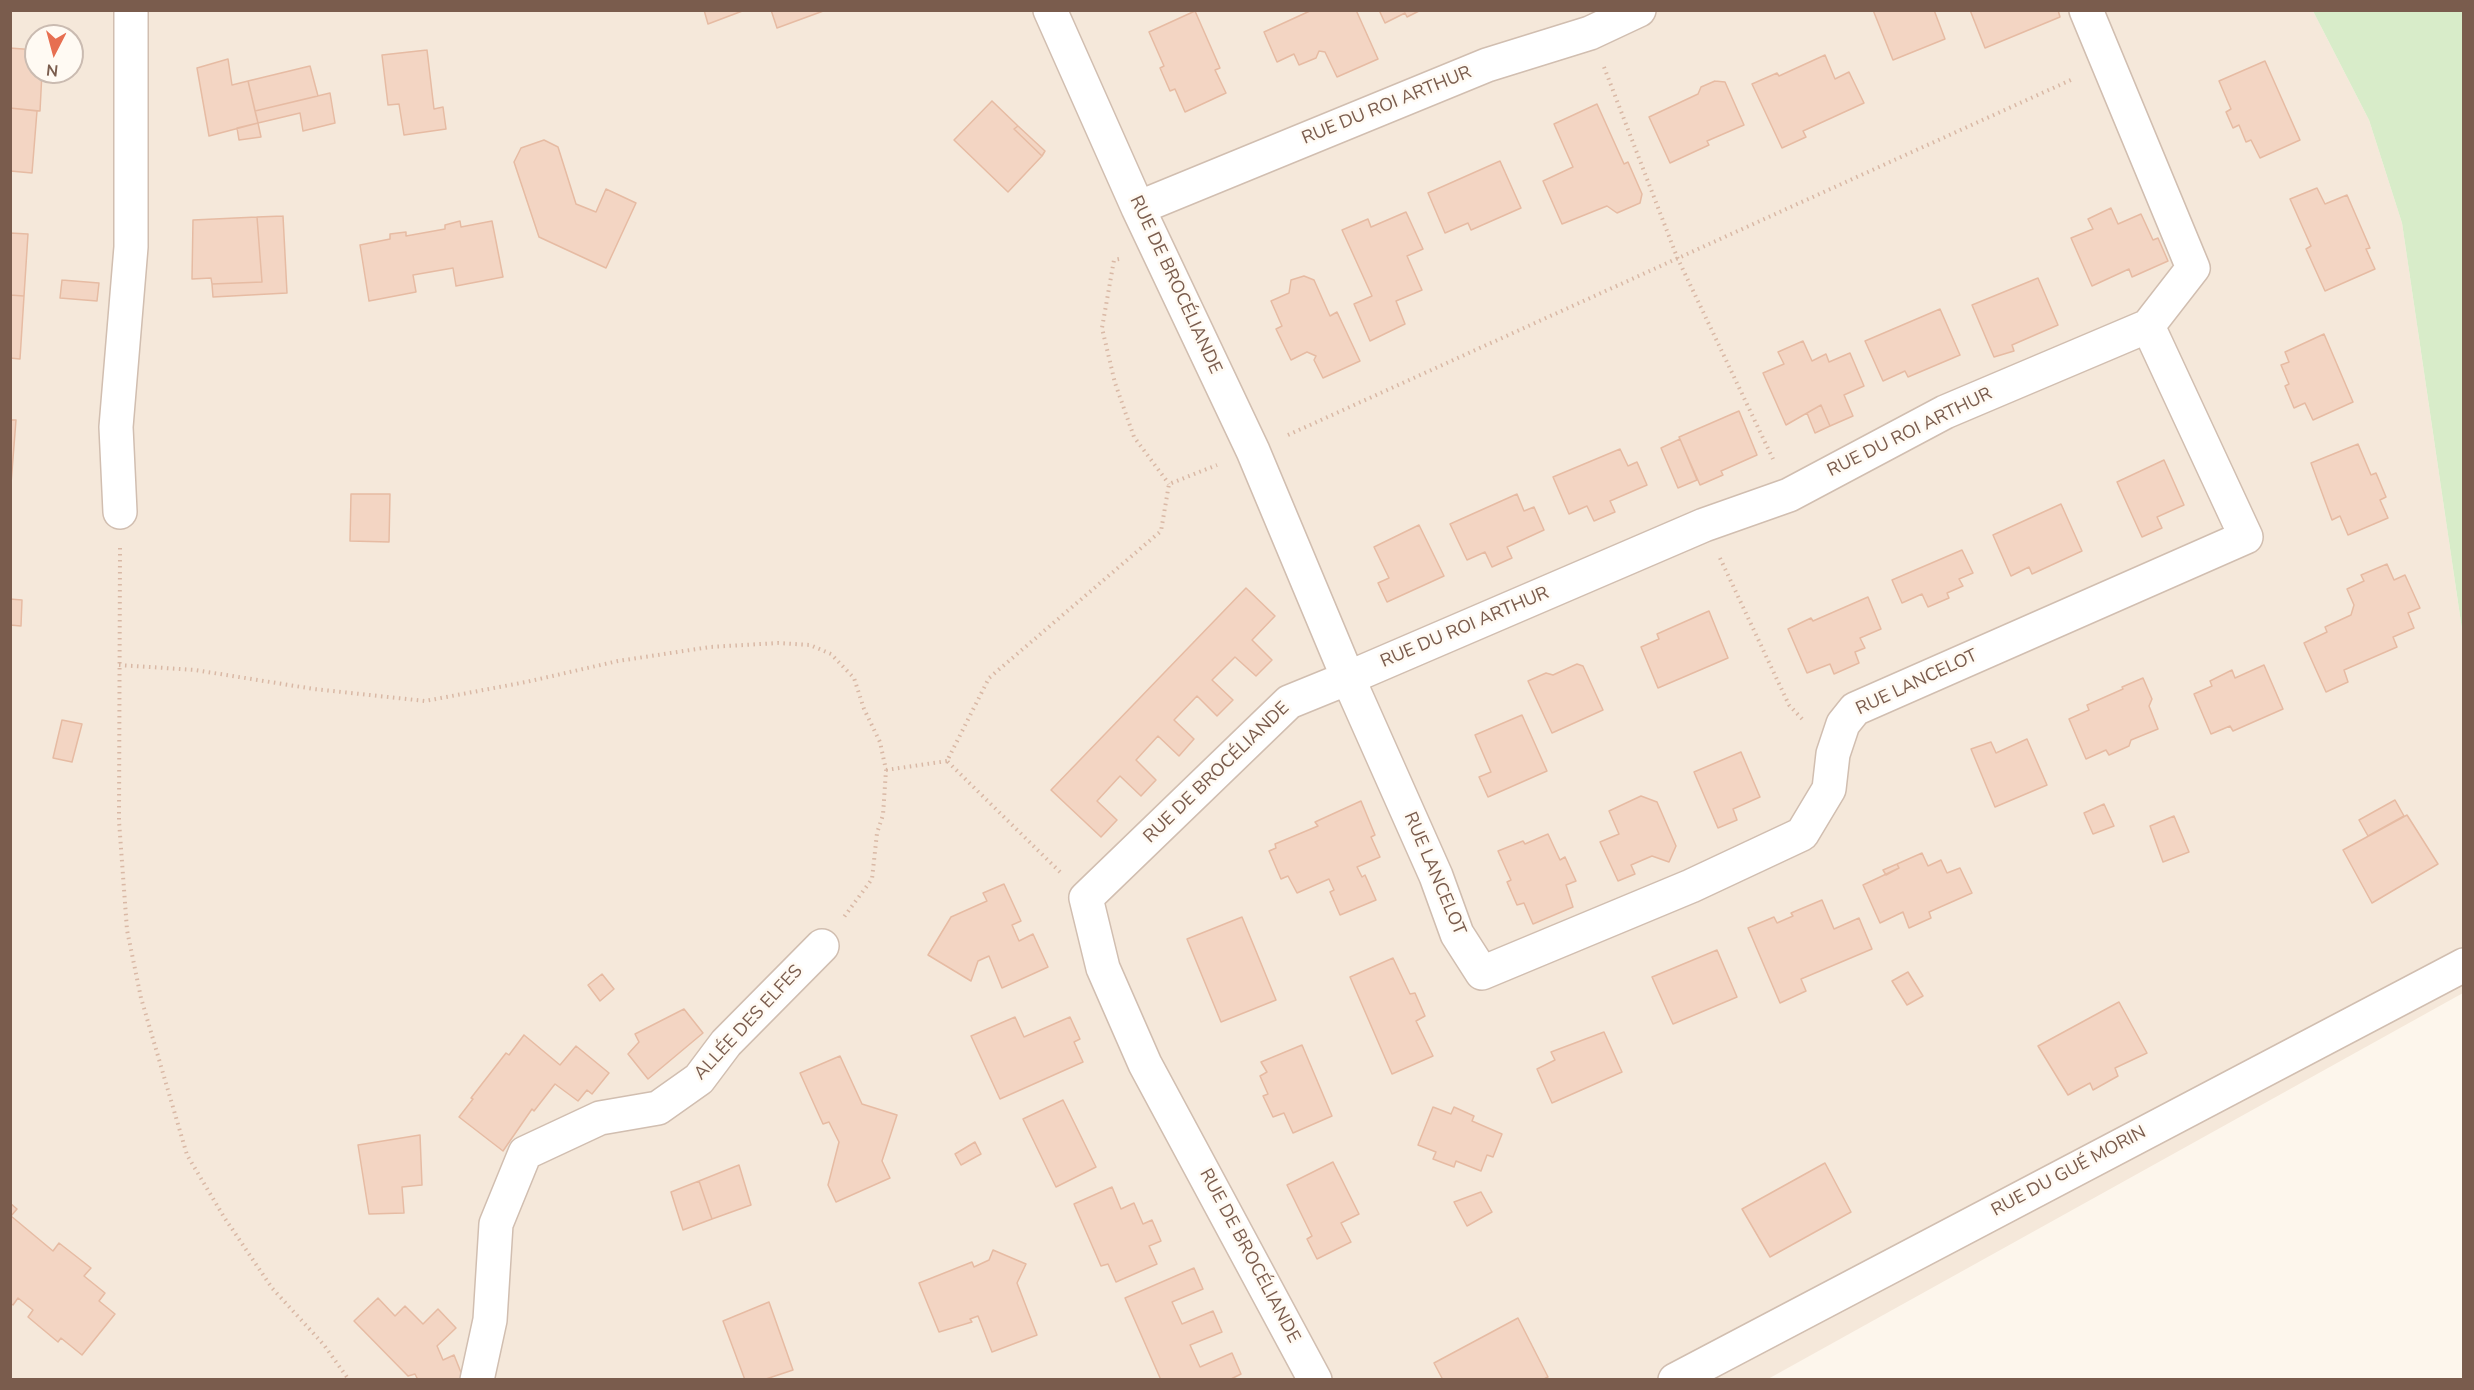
<!DOCTYPE html>
<meta charset="utf-8">
<style>
body{margin:0}
#map{position:relative;width:2474px;height:1390px;overflow:hidden;background:#fdf6ec;font-family:"Nunito Sans",sans-serif}
canvas{display:block}
.frame{position:absolute;inset:0;border:12px solid #7a5c4d;pointer-events:none}
.north{position:absolute;left:24px;top:24px;width:60px;height:60px;box-sizing:border-box;background:#fffaf3;border:2px solid #cabbb1;border-radius:50%;rotate:186deg;font-size:16px;font-weight:700;line-height:24px;text-align:center;color:#7a5c4d}
.north::after{content:'';display:block;margin:auto;width:21px;height:27px;background:#e76f51;clip-path:polygon(50% 0,100% 100%,50% 72%,0 100%)}
</style>
<div id="map">
<canvas width="2474" height="1390"></canvas>
<div class="frame"></div>
<div class="north">N</div>
</div>
<script>
const g = document.querySelector('canvas').getContext('2d');
g.lineJoin = 'round';
function paint(path, color) { g.fillStyle = color; g.fill(path, 'evenodd'); }
const poly = rows => new Path2D(rows.map(r => 'M' + r).join(''));
function strokePath(path, color, width, dash) { g.strokeStyle = color; g.lineWidth = width; g.lineCap = dash ? 'butt' : 'round'; g.setLineDash(dash || []); g.stroke(path); }
function label(font, color, halo, rows, align = 'center') {
  g.font = font + ' "Nunito Sans",sans-serif'; g.lineWidth = 5; g.setLineDash([]); g.textBaseline = 'middle'; g.strokeStyle = halo; g.fillStyle = color; for (const [text, x, y, turn = 0] of rows) {
    g.save(); g.translate(x, y); g.rotate((+turn || 0) * Math.PI / 180); g.textAlign = isNaN(turn) ? turn : align; if (halo) g.strokeText(text, 0, 0); g.fillText(text, 0, 0); g.restore();
  }
}
paint(poly([
 [10,11,2313,11,2369,120,2402,223,2463,636,2463,993,1768,1379,11,1379],
 [36,36,72,36,72,72,36,72]
]), '#f5e8da');
paint(poly([
 [2313,11,2463,11,2463,636,2402,223,2369,120]
]), '#d8ecc9');
const building = poly([
 [704,10,745,10,708,24,704,10],
 [771,10,826,10,777,28,771,10],
 [1312,10,1356,10,1378,59,1337,77,1325,52,1319,51,1316,58,1299,65,1294,54,1277,62,1264,32,1312,10],
 [1379,10,1421,10,1407,17,1405,13,1385,23,1379,10],
 [1873,10,1934,10,1945,39,1893,60,1873,10],
 [1970,10,2058,10,2060,17,1985,48,1970,10],
 [1195,11,1220,68,1215,70,1226,93,1185,112,1175,89,1170,91,1160,68,1164,66,1149,32,1195,11],
 [10,48,36,50,36,72,42,72,40,111,10,108,10,48],
 [427,50,434,109,443,107,446,129,404,135,399,104,388,105,382,55,427,50],
 [1825,55,1835,79,1849,72,1864,103,1803,131,1806,137,1782,148,1752,84,1777,73,1779,76,1825,55],
 [228,59,232,85,248,81,258,123,209,136,197,68,228,59],
 [2265,61,2300,140,2260,158,2251,140,2246,142,2239,125,2233,128,2226,112,2231,109,2219,81,2265,61],
 [310,66,318,96,255,111,248,81,310,66],
 [1715,81,1725,82,1744,125,1707,141,1709,145,1670,163,1649,117,1698,94,1701,87,1715,81],
 [330,93,335,123,303,131,300,113,258,123,255,111,330,93],
 [992,101,1018,126,1014,129,1042,156,1008,192,954,140,992,101],
 [1597,104,1624,164,1628,162,1642,194,1640,203,1617,213,1607,206,1562,224,1543,181,1573,167,1554,124,1597,104],
 [10,108,37,111,32,173,10,171,10,108],
 [258,123,261,137,239,140,237,128,258,123],
 [1018,126,1045,151,1042,156,1014,129,1018,126],
 [544,140,558,147,576,204,596,212,606,189,636,203,606,268,539,237,514,162,521,148,544,140],
 [1500,161,1521,208,1471,230,1468,223,1445,233,1428,193,1500,161],
 [2317,188,2325,204,2347,195,2370,248,2366,249,2375,269,2325,291,2306,249,2311,246,2290,199,2317,188],
 [2111,208,2118,224,2141,214,2153,240,2158,238,2168,261,2132,277,2129,269,2092,286,2071,238,2093,229,2088,219,2111,208],
 [1406,212,1423,249,1407,256,1422,290,1396,301,1405,324,1370,341,1354,304,1372,296,1342,230,1368,219,1371,227,1406,212],
 [283,216,287,293,213,297,212,284,262,282,257,217,283,216],
 [257,217,262,282,212,284,211,278,192,279,193,220,257,217],
 [460,221,461,227,492,221,503,277,456,286,453,268,413,275,416,292,369,301,360,245,390,239,390,234,406,232,406,236,445,229,445,225,460,221],
 [10,233,28,234,24,296,10,295,10,233],
 [1304,276,1314,280,1330,316,1337,312,1360,361,1323,378,1314,360,1316,356,1307,352,1291,360,1276,329,1282,326,1271,301,1289,293,1291,280,1304,276],
 [2038,278,2058,325,2012,345,2014,351,1994,357,1972,305,2038,278],
 [62,280,99,283,97,301,60,298,62,280],
 [10,295,24,296,20,359,10,358,10,295],
 [1940,309,1960,355,1908,377,1905,371,1883,381,1865,341,1940,309],
 [2324,334,2353,402,2313,420,2305,403,2294,408,2285,386,2289,384,2281,365,2289,362,2285,352,2324,334],
 [1803,341,1812,361,1826,354,1829,362,1850,353,1864,386,1844,395,1853,416,1830,426,1821,405,1786,425,1763,373,1784,364,1778,352,1803,341],
 [1821,405,1830,426,1815,433,1807,413,1821,405],
 [1739,411,1757,455,1721,471,1723,475,1700,485,1679,437,1739,411],
 [10,420,16,420,11,484,10,483,10,420],
 [1680,439,1697,480,1678,488,1661,448,1680,439],
 [2358,444,2371,475,2376,473,2386,497,2380,500,2388,518,2348,535,2340,516,2332,520,2311,463,2358,444],
 [1620,449,1628,466,1637,462,1647,485,1610,501,1615,512,1594,521,1587,506,1569,514,1553,477,1620,449],
 [2164,460,2184,505,2157,517,2162,528,2142,537,2117,482,2164,460],
 [351,494,390,494,389,542,350,541,351,494],
 [1517,494,1524,511,1534,507,1544,530,1507,547,1512,558,1492,567,1485,552,1467,560,1450,524,1517,494],
 [2061,504,2082,551,2032,574,2029,567,2011,576,1993,535,2061,504],
 [1419,525,1444,576,1387,602,1378,583,1389,578,1374,547,1419,525],
 [1962,550,1973,573,1959,579,1963,586,1947,593,1949,598,1928,607,1922,594,1902,603,1892,580,1962,550],
 [2387,564,2394,580,2405,575,2420,608,2408,613,2414,628,2393,637,2397,647,2344,670,2348,682,2326,692,2304,643,2327,632,2325,627,2351,615,2354,605,2347,589,2364,581,2361,575,2387,564],
 [1246,588,1275,616,1252,640,1272,660,1256,676,1235,657,1212,680,1233,700,1217,716,1197,696,1174,720,1194,739,1179,756,1158,736,1136,760,1156,780,1141,796,1120,776,1097,801,1117,820,1101,837,1051,790,1246,588],
 [1868,597,1881,629,1860,638,1865,648,1855,652,1859,663,1834,674,1830,664,1807,673,1788,629,1811,618,1813,621,1868,597],
 [10,599,22,600,21,626,10,625,10,599],
 [1709,611,1728,658,1658,688,1641,647,1659,639,1657,634,1709,611],
 [1577,664,1583,666,1603,710,1552,733,1528,681,1546,673,1553,675,1577,664],
 [2264,665,2283,709,2233,731,2230,726,2211,734,2194,694,2212,686,2210,681,2232,670,2235,678,2264,665],
 [2143,678,2152,699,2149,706,2158,729,2131,740,2129,746,2109,755,2106,750,2086,759,2069,719,2089,710,2087,705,2123,689,2122,687,2143,678],
 [1522,715,1547,771,1488,797,1479,777,1491,772,1475,735,1522,715],
 [62,720,82,724,72,762,53,758,62,720],
 [2027,739,2047,785,1995,807,1971,749,1991,742,1996,753,2027,739],
 [1741,752,1760,797,1733,809,1737,820,1718,828,1694,772,1741,752],
 [1641,796,1657,802,1676,846,1669,862,1652,856,1631,865,1635,874,1618,881,1600,842,1619,834,1609,811,1641,796],
 [2395,800,2404,816,2368,836,2359,820,2395,800],
 [1361,801,1375,835,1371,837,1380,857,1357,867,1362,877,1365,875,1376,900,1340,915,1330,892,1334,890,1329,879,1297,893,1288,876,1281,879,1269,851,1276,848,1275,844,1318,826,1315,822,1361,801],
 [2104,804,2114,826,2093,834,2084,813,2104,804],
 [2407,815,2438,864,2372,903,2343,850,2407,815],
 [2174,816,2189,852,2163,862,2150,826,2174,816],
 [1548,834,1560,860,1565,857,1576,881,1566,885,1573,907,1533,924,1524,903,1517,905,1507,882,1511,880,1498,851,1523,841,1525,844,1548,834],
 [1922,853,1928,866,1941,860,1947,873,1960,868,1972,893,1929,912,1931,918,1909,928,1903,912,1880,923,1863,885,1899,868,1897,864,1922,853],
 [1897,864,1899,868,1886,875,1883,870,1897,864],
 [1004,884,1021,921,1012,925,1019,941,1033,934,1048,967,1002,988,989,956,978,961,971,981,928,955,951,917,987,901,983,893,1004,884],
 [1822,900,1834,929,1859,918,1872,949,1801,979,1806,991,1780,1003,1748,928,1774,917,1777,923,1793,916,1791,913,1822,900],
 [1242,917,1276,1000,1221,1022,1187,939,1242,917],
 [1717,950,1737,997,1673,1024,1652,977,1717,950],
 [1393,958,1410,994,1415,993,1425,1016,1416,1021,1433,1056,1392,1074,1350,977,1393,958],
 [1908,972,1923,996,1907,1005,1892,981,1908,972],
 [602,974,614,989,600,1001,588,985,602,974],
 [2119,1002,2147,1053,2115,1068,2118,1076,2093,1090,2090,1083,2068,1095,2038,1046,2119,1002],
 [684,1009,703,1033,648,1079,628,1054,639,1042,635,1034,684,1009],
 [1015,1017,1024,1037,1070,1017,1080,1039,1074,1042,1083,1062,1000,1099,971,1036,1015,1017],
 [1604,1032,1622,1072,1552,1103,1537,1069,1555,1060,1551,1052,1604,1032],
 [524,1035,560,1065,576,1046,609,1073,592,1094,587,1090,578,1101,555,1084,534,1111,532,1109,503,1151,459,1117,473,1099,471,1098,506,1053,509,1055,524,1035],
 [1302,1045,1332,1116,1293,1133,1284,1113,1273,1117,1263,1096,1268,1094,1260,1076,1267,1072,1261,1062,1302,1045],
 [840,1056,862,1104,897,1115,882,1161,890,1178,836,1202,828,1185,839,1142,829,1122,823,1124,800,1073,840,1056],
 [1063,1100,1096,1167,1056,1187,1023,1119,1063,1100],
 [1433,1107,1451,1114,1454,1107,1474,1116,1472,1121,1502,1134,1493,1157,1487,1155,1481,1171,1456,1161,1454,1167,1433,1159,1436,1152,1418,1145,1433,1107],
 [420,1135,422,1185,402,1187,404,1213,369,1214,358,1145,420,1135],
 [975,1142,981,1154,961,1165,955,1154,975,1142],
 [1333,1162,1359,1214,1341,1223,1351,1242,1317,1259,1307,1239,1312,1236,1287,1185,1333,1162],
 [1825,1163,1851,1212,1770,1257,1742,1209,1825,1163],
 [739,1165,751,1205,712,1219,699,1181,739,1165],
 [699,1181,712,1219,683,1230,671,1192,699,1181],
 [1112,1187,1121,1209,1134,1203,1143,1224,1152,1220,1161,1241,1149,1246,1157,1264,1116,1282,1108,1264,1101,1266,1074,1204,1112,1187],
 [1481,1192,1492,1212,1467,1226,1454,1202,1481,1192],
 [10,1203,17,1209,11,1216,53,1251,59,1243,91,1268,84,1276,105,1293,99,1301,115,1314,82,1355,61,1338,58,1342,28,1317,33,1310,18,1298,13,1305,10,1303,10,1203],
 [993,1250,1026,1264,1017,1283,1037,1335,992,1352,978,1316,970,1319,972,1322,939,1332,919,1283,972,1262,974,1267,989,1260,993,1250],
 [1194,1268,1203,1289,1172,1302,1182,1324,1213,1311,1222,1332,1190,1345,1200,1367,1232,1353,1241,1374,1229,1380,1161,1380,1125,1298,1194,1268],
 [378,1298,395,1316,405,1306,423,1324,438,1309,456,1328,437,1346,443,1360,454,1355,464,1380,418,1380,415,1374,408,1376,354,1321,378,1298],
 [769,1302,793,1370,763,1380,745,1380,723,1321,769,1302],
 [1518,1318,1548,1377,1542,1380,1443,1380,1434,1363,1518,1318]
]);
paint(building, '#f3d5c3');
strokePath(building, '#e6bba3', 1.5);
const minor = poly([
 [1050,10,1138,208,1253,451,1348,678,1289,702,1086,898,1103,968,1145,1064,1315,1380],
 [2086,10,2193,268,2148,326,1945,412,1789,495,1704,525,1348,678,1436,876,1457,934,1482,973,1691,886,1802,834,1829,789,1833,754,1843,724,1855,709,2246,537,2148,326],
 [1138,208,1487,65,1590,33,1639,10],
 [120,512,116,427,131,247,131,10],
 [477,1380,490,1320,496,1224,525,1153,600,1118,658,1108,699,1079,726,1043,822,946],
 [1675,1380,2464,965]
]);
strokePath(minor, '#d1beb0', 36);
strokePath(poly([
 [1604,67,1677,257,1773,459],
 [1119,259,1114,260,1102,328,1115,383,1134,437,1169,484],
 [1288,435,2073,79],
 [120,548,119,821,127,930,141,998,187,1155,224,1217,272,1288,324,1345,349,1380],
 [1720,558,1789,705,1804,721],
 [119,665,195,670,314,689,425,701,526,682,618,661,710,647,778,643,810,645,831,654,854,678,864,709,880,742,886,770,883,815,877,833,872,879,844,917],
 [886,770,947,761],
 [1060,872,947,761,989,678,1161,531,1169,484,1217,465]
]), '#d9b8a5', 4, [1.5, 4.5]);
strokePath(minor, '#fff', 33);
label('18px', '#7a5c4d', '#fffaf3', [
 ["RUE DU ROI ARTHUR",1387,106,-22],
 ["RUE DE BROCÉLIANDE",1175,285,65],
 ["RUE DU ROI ARTHUR",1910,433,-26],
 ["RUE DU ROI ARTHUR",1465,628,-23],
 ["RUE LANCELOT",1917,683,-25],
 ["RUE DE BROCÉLIANDE",1217,773,-44],
 ["RUE LANCELOT",1434,874,67],
 ["ALLÉE DES ELFES",749,1023,-47],
 ["RUE DU GUÉ MORIN",2069,1172,-28],
 ["RUE DE BROCÉLIANDE",1249,1256,62]
]);
</script>
